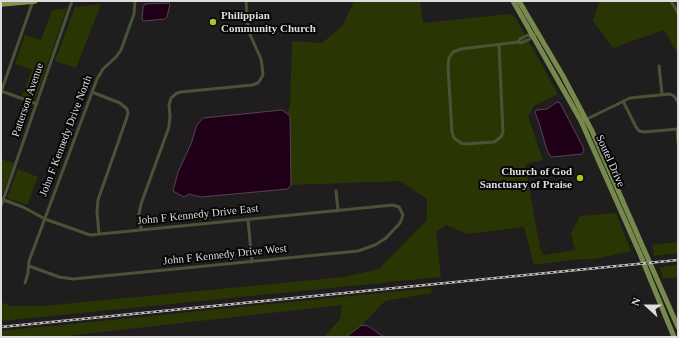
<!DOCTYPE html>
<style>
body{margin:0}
#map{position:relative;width:679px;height:338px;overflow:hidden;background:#1f1d1e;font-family:"Times New Roman",serif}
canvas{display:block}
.frame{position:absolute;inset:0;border:2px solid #dedcdd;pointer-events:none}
.north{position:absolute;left:627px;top:286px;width:40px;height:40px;-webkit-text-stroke:3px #080708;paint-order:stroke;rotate:291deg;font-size:11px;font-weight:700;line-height:16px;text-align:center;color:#dedcdd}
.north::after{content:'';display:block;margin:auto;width:14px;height:18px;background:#dedcdd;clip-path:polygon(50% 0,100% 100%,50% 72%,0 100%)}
</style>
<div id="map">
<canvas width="679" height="338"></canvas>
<div class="frame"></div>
<div class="north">N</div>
</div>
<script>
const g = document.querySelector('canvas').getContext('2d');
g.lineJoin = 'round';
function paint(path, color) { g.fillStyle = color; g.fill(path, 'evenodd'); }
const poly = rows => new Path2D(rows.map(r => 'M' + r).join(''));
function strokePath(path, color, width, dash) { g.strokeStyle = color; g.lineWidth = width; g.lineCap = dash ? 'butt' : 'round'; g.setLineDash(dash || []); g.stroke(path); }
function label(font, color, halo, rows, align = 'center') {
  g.font = font + ' "Times New Roman",serif'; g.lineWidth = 4; g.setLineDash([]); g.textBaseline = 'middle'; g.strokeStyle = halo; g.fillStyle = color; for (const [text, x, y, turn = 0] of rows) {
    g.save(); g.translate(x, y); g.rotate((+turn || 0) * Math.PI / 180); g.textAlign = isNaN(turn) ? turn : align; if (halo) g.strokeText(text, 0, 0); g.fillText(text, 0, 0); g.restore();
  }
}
paint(poly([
 [354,1,420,1,423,23,509,14,515,17,558,94,534,106,528,116,543,160,525,164,540,248,544,255,575,250,571,233,580,216,616,213,631,251,595,259,579,259,534,265,524,227,467,234,446,225,436,232,441,277,1,321,1,302,11,306,43,306,344,277,379,269,427,220,427,199,400,181,291,185,290,116,287,112,290,107,292,41,322,43,343,25],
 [599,1,678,1,678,54,664,30,613,48,593,21],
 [101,4,76,68,55,61,75,7],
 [67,8,35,100,22,96,32,70,15,64,25,35,41,40,52,10],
 [1,159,14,163,2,195,1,195],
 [18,169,38,177,27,205,7,198],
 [678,242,678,253,654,256,652,245],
 [678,265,678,277,663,279,660,267],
 [431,288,432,293,385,301,362,325,346,337,324,337,340,319,342,305,57,337,1,337,1,331]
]), '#2a3504');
const water = poly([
 [169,3,170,4,167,17,165,19,144,21,142,20,143,7,145,4,169,3],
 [557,102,560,103,583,147,584,150,582,154,552,157,550,156,546,147,540,126,535,112,537,110,547,109,557,102],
 [282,110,290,116,291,185,288,189,201,197,189,194,184,197,173,191,178,172,191,144,197,125,203,118,282,110],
 [362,325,368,326,384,337,346,337,362,325]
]);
paint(water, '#200019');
strokePath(water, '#594254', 1);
strokePath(poly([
 [671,1,678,13],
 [518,42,520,39,528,35,531,36,538,33],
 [499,45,503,132,501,137,494,142,465,144,461,143,454,138,452,132,448,66,449,58,453,52,461,49,518,42,521,43,530,39,531,36],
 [659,66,662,94],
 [1,91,37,104],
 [1,92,33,1],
 [92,92,120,103,127,109,128,113,127,117,98,200,97,212,99,234],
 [623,101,636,127,639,131,644,132,678,129],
 [585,120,630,98,670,94,674,96,678,102],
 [677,129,678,142],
 [336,191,338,211],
 [1,199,23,207,45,219,90,235,393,205,399,207,403,215,400,223,386,238,375,245,358,251,73,279,59,277,29,266],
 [1,206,72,1],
 [248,220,252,262],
 [141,230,139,214,141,204,169,127,170,116,169,105,171,98,177,93,181,92,252,85,258,83,262,77,263,73,261,59,248,30,246,1],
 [25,283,28,273,29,261,97,79,103,69,116,57,121,50,134,14,135,1]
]), '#4b5337', 3);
strokePath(poly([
 [513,1,581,121,640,254,674,337],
 [519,1,563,76,592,131,678,327]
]), '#77894c', 5);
strokePath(poly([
 [1,4,35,1]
]), '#809450', 5.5);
const rail = poly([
 [1,327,678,260]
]);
strokePath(rail, '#c0bebf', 2.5);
strokePath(rail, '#080708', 1, [3]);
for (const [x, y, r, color] of [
 [213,22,4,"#a4c824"],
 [580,178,4,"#a4c824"]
]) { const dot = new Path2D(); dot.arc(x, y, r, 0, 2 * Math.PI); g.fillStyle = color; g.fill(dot); strokePath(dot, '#080708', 1.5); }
label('bold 11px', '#dedcdd', '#080708', [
 ["Philippian",221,16],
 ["Community Church",221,29],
 ["Church of God",572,172,"right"],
 ["Sanctuary of Praise",572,185,"right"]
], 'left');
label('11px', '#dedcdd', '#080708', [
 ["Patterson Avenue",28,100,-71],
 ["John F Kennedy Drive North",66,136,-69],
 ["Soutel Drive",610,161,66],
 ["John F Kennedy Drive East",198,215,-6],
 ["John F Kennedy Drive West",225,255,-6]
]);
</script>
